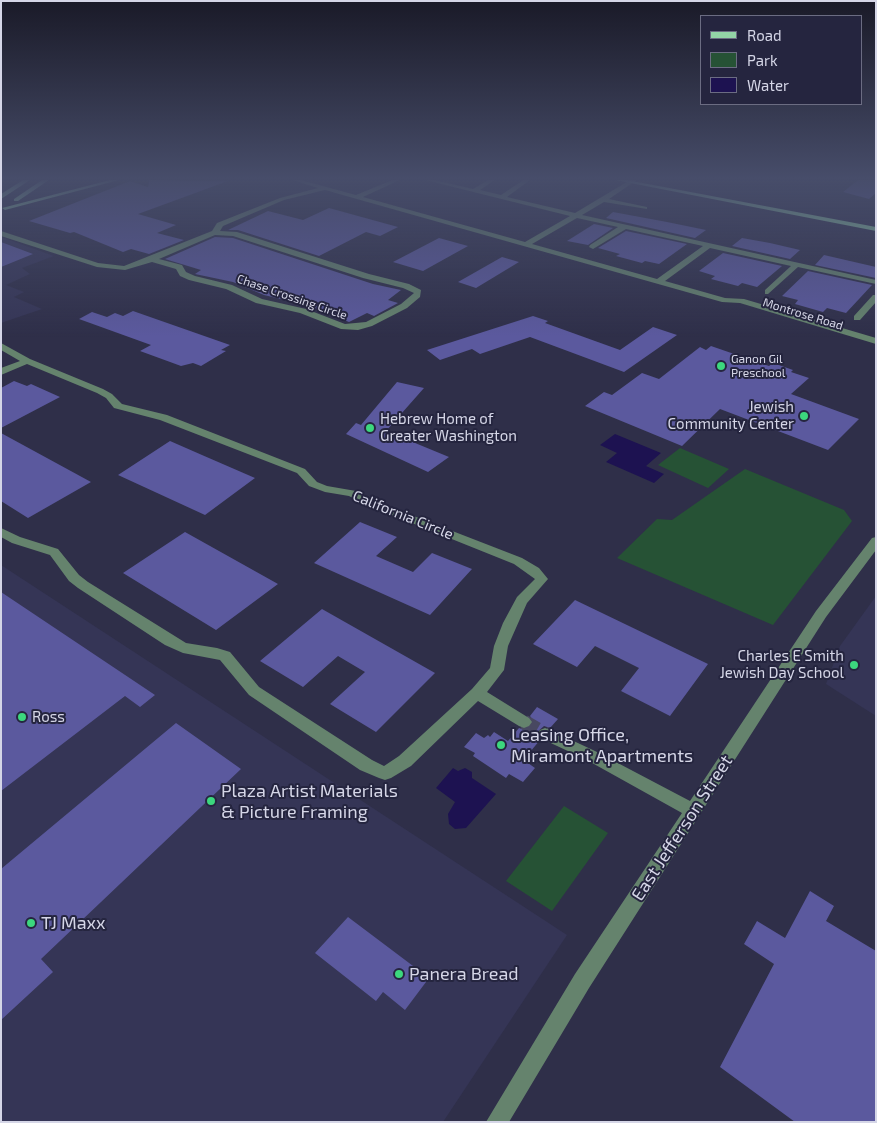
<!DOCTYPE html>
<style>
body{margin:0}
#map{position:relative;width:877px;height:1123px;overflow:hidden;background:#2f2f49;font-family:"Exo 2",sans-serif}
canvas{display:block}
.frame{position:absolute;inset:0;border:2px solid #d5d6e7;pointer-events:none}
.legend{position:absolute;left:700px;top:15px;width:162px;height:90px;box-sizing:border-box;background:#25253f;border:1px solid #6b6c82;margin:0;padding:6px 9px;list-style:none;font-size:15px;color:#d5d6e7}
.legend li{display:flex;align-items:center;gap:10px;height:25px}
.legend b{width:25px;border:1px solid #6b6c82}
</style>
<div id="map">
<canvas width="877" height="1123"></canvas>
<div class="frame"></div>
<ul class="legend">
<li><b style="height:6px;background:#93d4a6"></b>Road</li>
<li><b style="height:14px;background:#265235"></b>Park</li>
<li><b style="height:14px;background:#1d1251"></b>Water</li>
</ul>
</div>
<script>
const g = document.querySelector('canvas').getContext('2d');
g.lineJoin = 'round';
function paint(path, color) { g.fillStyle = color; g.fill(path, 'evenodd'); }
const poly = rows => new Path2D(rows.map(r => 'M' + r).join(''));
function strokePath(path, color, width, dash) { g.strokeStyle = color; g.lineWidth = width; g.lineCap = dash ? 'butt' : 'round'; g.setLineDash(dash || []); g.stroke(path); }
function label(font, color, halo, rows, align = 'center') {
  g.font = font + ' "Exo 2",sans-serif'; g.lineWidth = 4; g.setLineDash([]); g.textBaseline = 'middle'; g.strokeStyle = halo; g.fillStyle = color; for (const [text, x, y, turn = 0] of rows) {
    g.save(); g.translate(x, y); g.rotate((+turn || 0) * Math.PI / 180); g.textAlign = isNaN(turn) ? turn : align; if (halo) g.strokeText(text, 0, 0); g.fillText(text, 0, 0); g.restore();
  }
}
paint(poly([
 [1,237,54,256,22,268,30,274,6,285,24,292,14,297,42,309,1,323],
 [1,565,567,935,443,1122,1,1122],
 [876,596,876,716,826,684,840,646]
]), '#353556');
paint(poly([
 [680,448,729,469,708,488,658,465],
 [745,469,844,510,852,521,773,625,617,558,657,519,672,520],
 [564,806,608,833,552,911,506,881]
]), '#265235');
paint(poly([
 [615,434,661,453,646,466,664,474,654,483,606,462,617,453,600,445],
 [453,768,458,771,465,768,472,772,472,778,496,794,466,828,455,829,449,824,448,814,455,802,436,788]
]), '#1d1251');
paint(poly([
 [149,180,228,181,138,214,176,225,157,233,184,240,149,254,131,249,123,252,74,232,70,233,29,221,130,181,148,187],
 [858,180,876,180,876,193,869,199,843,192],
 [329,208,398,227,380,236,366,232,319,256,238,230,228,230,268,211,303,220],
 [613,212,667,222,706,230,695,238,606,218],
 [594,224,613,228,588,245,567,241],
 [626,231,687,244,659,264,645,261,642,263,616,256,620,254,598,248],
 [215,237,233,238,373,284,401,290,388,300,398,303,374,316,367,313,349,322,309,306,264,295,233,282,195,274,201,270,165,259],
 [439,238,468,246,423,271,393,262],
 [742,238,770,243,800,250,790,259,732,246],
 [1,242,33,254,1,267],
 [723,253,782,266,757,287,742,283,738,286,711,279,715,276,699,271],
 [824,255,876,267,876,278,815,265],
 [502,257,519,262,476,288,458,282],
 [808,271,872,285,846,313,827,308,823,312,795,304,798,300,782,296],
 [133,311,230,345,221,350,226,351,201,366,193,363,181,366,140,351,151,345,79,319,92,312,107,317,115,313,123,316],
 [533,316,548,321,545,323,620,350,653,327,677,335,624,372,530,337,480,354,472,349,440,360,427,350],
 [711,346,769,366,773,363,793,370,791,372,809,378,791,394,859,419,828,450,720,409,682,446,585,406,604,392,612,395,642,373,659,379,700,347,706,350],
 [14,381,27,386,31,384,60,397,1,428,1,388],
 [397,382,424,388,386,431,449,457,428,472,346,434,356,423,361,425],
 [1,433,91,482,28,518,1,501],
 [170,441,202,455,255,478,205,515,118,475],
 [360,522,397,537,376,556,413,572,432,553,472,569,430,615,314,563],
 [185,532,278,584,216,630,123,573],
 [1,592,155,695,140,707,125,696,1,791],
 [575,600,708,664,670,716,621,691,639,668,595,646,577,667,533,644],
 [322,609,435,673,376,732,330,704,365,672,338,656,303,687,260,661],
 [537,707,558,719,550,728,544,726,536,733,540,740,525,758,530,761,528,763,535,768,523,782,509,774,506,778,473,756,475,753,464,747,476,733,484,738,488,735,490,737,494,732,508,741,519,728,525,730,530,727,534,722,530,716],
 [176,723,241,769,41,959,53,972,1,1020,1,869],
 [810,891,834,906,826,921,876,951,876,1122,795,1122,720,1067,774,964,744,944,757,921,785,938],
 [348,917,429,978,405,1010,383,992,376,1001,315,953]
]), '#5b599e');
strokePath(poly([
 [524,722,545,734]
]), '#484861', 15, [15, 8]);
paint(poly([
 [292,180,301,180,356,195,392,180,400,180,363,197,525,242,570,216,425,180,435,180,473,189,488,180,495,180,480,190,501,195,523,180,530,180,507,197,575,213,630,180,637,180,609,199,647,207,647,209,604,202,582,215,876,280,876,284,798,267,768,294,765,294,765,290,791,266,710,248,665,281,725,298,744,299,876,338,876,344,740,303,722,302,325,190,284,200,223,226,220,231,237,232,369,274,409,284,421,290,420,297,407,308,372,326,358,330,341,329,300,313,256,303,226,289,189,280,180,276,176,269,152,262,125,270,97,267,1,236,1,231,98,263,124,266,212,231,217,223,280,198,318,188,292,180],
 [577,218,618,227,590,245,589,247,593,249,626,229,703,246,657,279,532,244,577,218],
 [215,235,233,236,363,278,403,288,414,293,401,304,366,322,345,324,306,309,262,299,232,285,195,276,186,272,182,265,159,259,215,235],
 [873,295,876,295,876,302,860,320,854,320,854,316,873,295],
 [1,343,30,359,103,389,112,394,122,404,167,415,305,469,317,482,327,486,356,491,375,501,522,558,539,568,548,579,527,603,508,646,504,670,487,692,529,718,532,722,529,726,524,728,519,726,478,701,411,766,391,778,385,780,379,778,360,770,249,695,220,660,183,653,165,645,78,588,69,581,50,555,12,543,1,537,1,528,20,537,58,549,79,575,88,582,186,643,217,648,230,652,259,687,372,760,384,766,399,756,472,689,490,668,494,646,503,623,517,597,535,579,514,564,367,505,349,496,325,492,309,486,297,473,160,420,114,408,106,398,97,393,27,364,1,375,1,368,20,361,1,350,1,343],
 [876,537,876,550,826,617,589,988,509,1122,486,1122,575,974,682,813,585,759,540,738,537,734,540,730,545,728,550,730,595,751,690,801,816,611,872,538,876,537]
]), '#65836d');
paint(poly([
 [23,180,30,180,1,199,1,194,23,180],
 [42,180,49,180,18,201,14,201,14,199,42,180],
 [110,180,119,180,5,210,2,208,110,180],
 [615,180,627,180,876,227,876,231,615,180]
]), '#93d4a6');
const sky = g.createLinearGradient(0, 0, 0, 337);
sky.addColorStop(0, '#1a1a28');
sky.addColorStop(0.53, '#474d6a');
sky.addColorStop(1, '#474d6a00');
g.fillStyle = sky;
g.fillRect(0, 0, 877, 337);
for (const [x, y, r, color] of [
 [721,366,5,"#3cd77e"],
 [804,416,5,"#3cd77e"],
 [370,428,5,"#3cd77e"],
 [854,665,5,"#3cd77e"],
 [22,717,5,"#3cd77e"],
 [501,745,5,"#3cd77e"],
 [211,801,5,"#3cd77e"],
 [31,923,5,"#3cd77e"],
 [399,974,5,"#3cd77e"]
]) { const dot = new Path2D(); dot.arc(x, y, r, 0, 2 * Math.PI); g.fillStyle = color; g.fill(dot); strokePath(dot, '#25253f', 2); }
label('12px', '#d5d6e7', '#25253f', [
 ["Chase Crossing Circle",292,297,19],
 ["Montrose Road",803,314,17]
]);
label('12px', '#d5d6e7', '#25253f', [
 ["Ganon Gil",731,359],
 ["Preschool",731,373]
], 'left');
label('15px', '#d5d6e7', '#25253f', [
 ["Jewish",794,407],
 ["Community Center",794,424],
 ["Hebrew Home of",380,419,"left"],
 ["Greater Washington",380,436,"left"],
 ["Charles E Smith",844,656],
 ["Jewish Day School",844,673],
 ["Ross",32,717,"left"]
], 'right');
label('15px', '#d5d6e7', '#25253f', [
 ["California Circle",403,515,22]
]);
label('18px', '#d5d6e7', '#25253f', [
 ["Leasing Office,",511,735],
 ["Miramont Apartments",511,756],
 ["Plaza Artist Materials",221,791],
 ["& Picture Framing",221,812],
 ["TJ Maxx",41,923],
 ["Panera Bread",409,974]
], 'left');
label('18px', '#d5d6e7', '#25253f', [
 ["East Jefferson Street",682,828,-57]
]);
</script>
